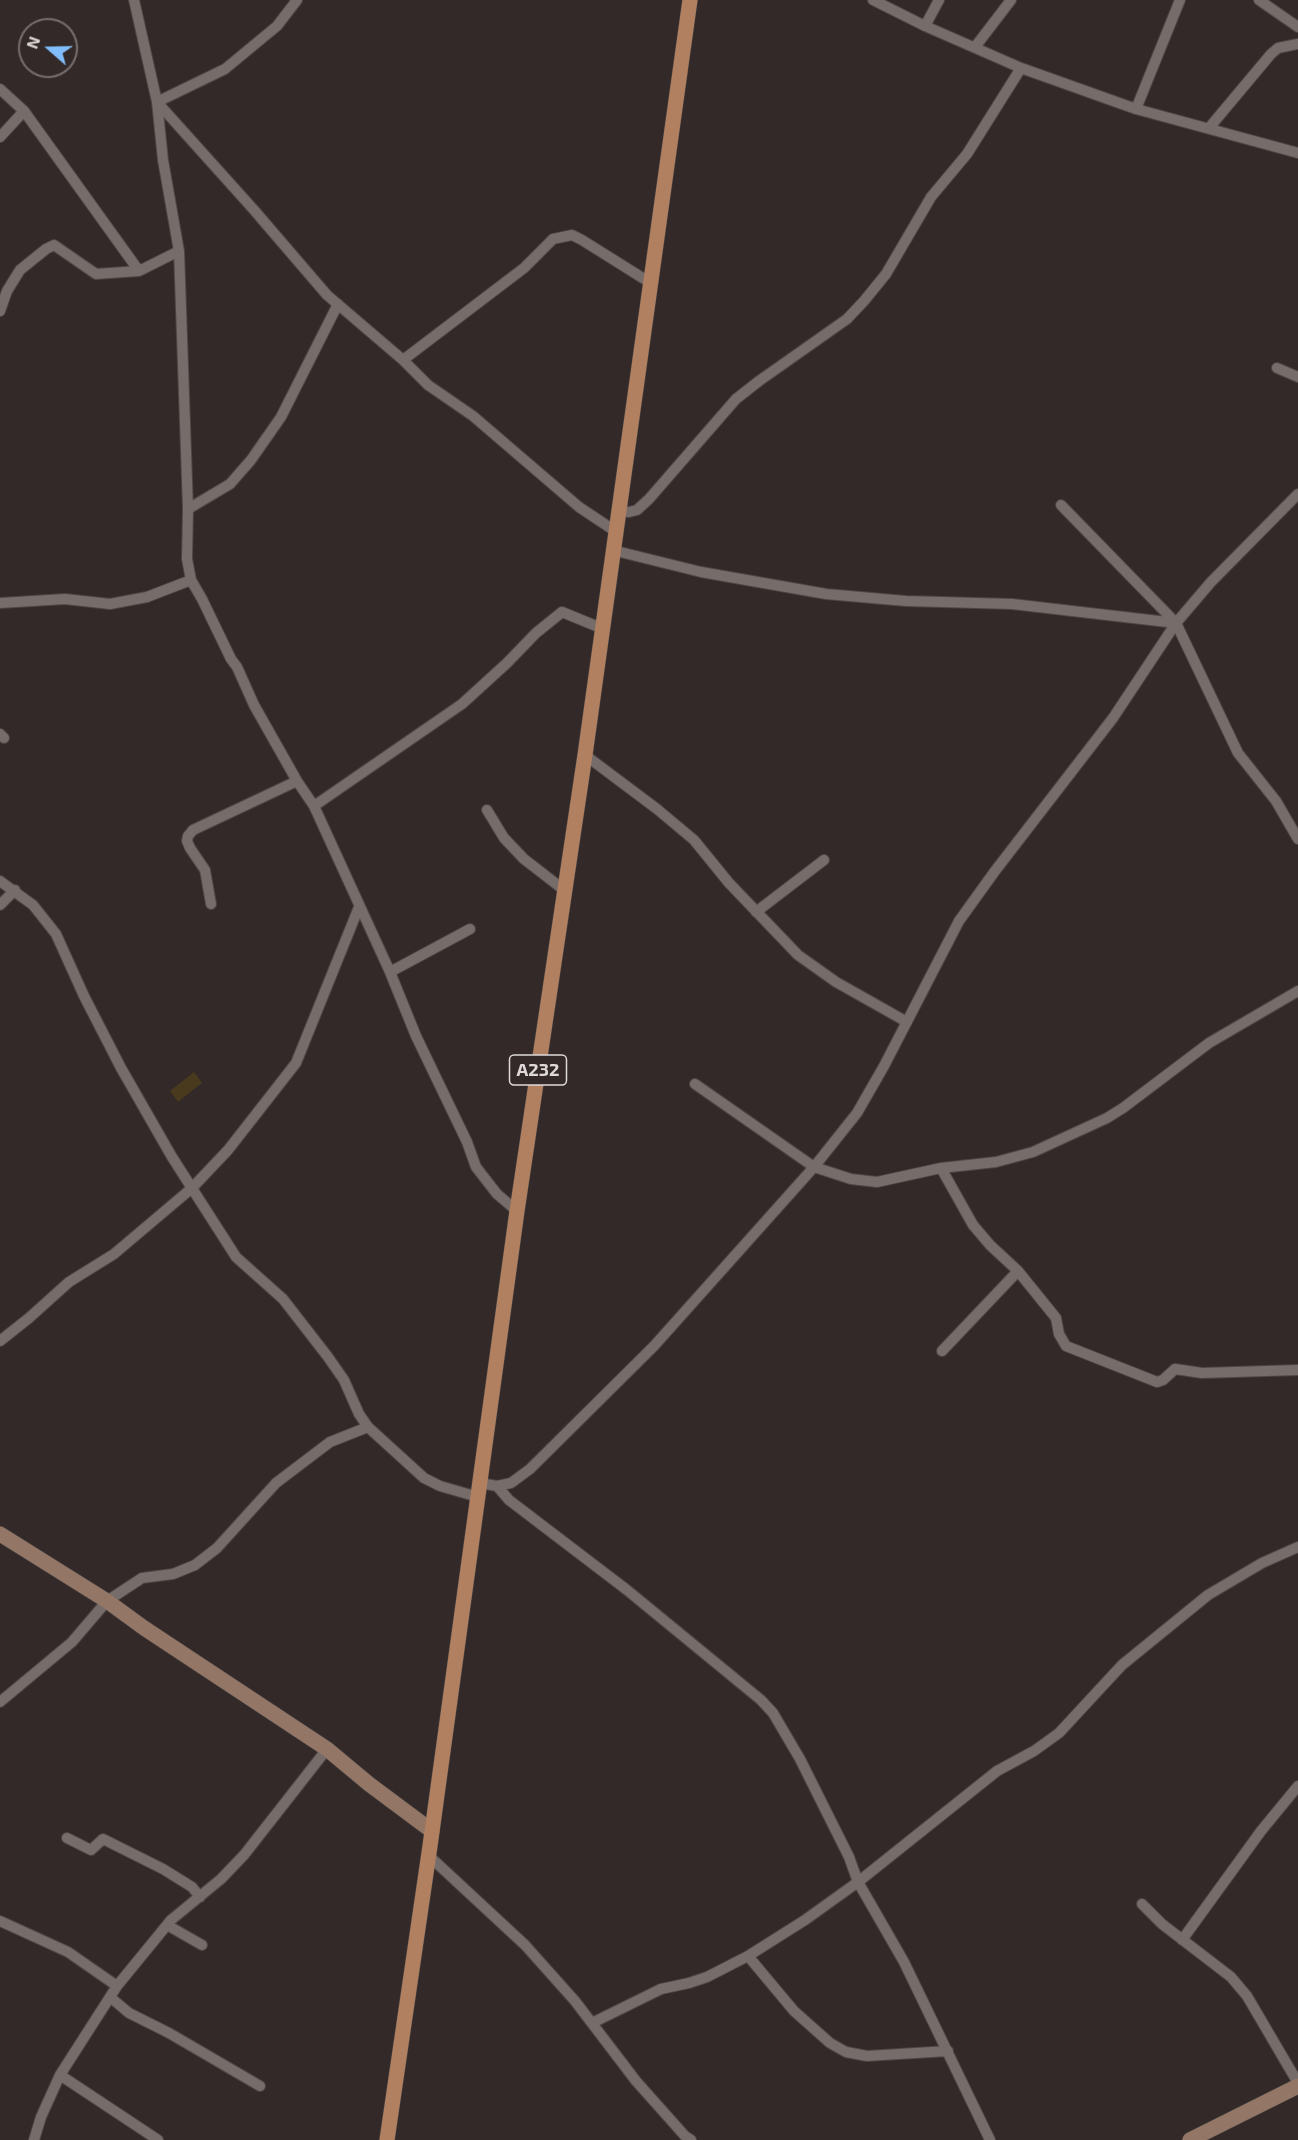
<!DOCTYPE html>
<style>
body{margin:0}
#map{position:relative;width:1298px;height:2140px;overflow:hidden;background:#322928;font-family:"Exo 2",sans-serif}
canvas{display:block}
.north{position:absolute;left:18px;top:18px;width:60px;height:60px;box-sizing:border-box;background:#322928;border:2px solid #776f6f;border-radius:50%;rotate:290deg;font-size:16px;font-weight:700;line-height:24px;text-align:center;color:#dfd9d9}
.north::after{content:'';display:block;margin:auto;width:21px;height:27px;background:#81bdfa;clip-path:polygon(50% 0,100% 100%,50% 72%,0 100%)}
</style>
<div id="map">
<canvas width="1298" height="2140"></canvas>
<div class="north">N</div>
</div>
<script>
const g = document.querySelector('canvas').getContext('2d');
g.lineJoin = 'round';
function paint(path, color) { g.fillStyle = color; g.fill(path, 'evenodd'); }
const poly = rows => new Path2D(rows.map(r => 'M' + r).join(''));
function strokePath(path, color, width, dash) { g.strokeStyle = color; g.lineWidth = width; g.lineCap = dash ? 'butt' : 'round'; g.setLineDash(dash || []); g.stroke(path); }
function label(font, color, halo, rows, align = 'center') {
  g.font = font + ' "Exo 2",sans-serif'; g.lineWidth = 6; g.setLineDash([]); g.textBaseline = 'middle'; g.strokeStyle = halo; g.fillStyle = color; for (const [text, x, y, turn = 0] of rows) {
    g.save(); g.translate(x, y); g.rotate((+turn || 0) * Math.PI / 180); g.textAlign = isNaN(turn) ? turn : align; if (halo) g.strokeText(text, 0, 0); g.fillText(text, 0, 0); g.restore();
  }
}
paint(poly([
 [194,1072,202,1083,178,1102,170,1091]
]), '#49391d');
const street = poly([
 [134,0,157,102,163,160,179,251,188,509,187,559,191,580,202,599,231,659,237,667,254,705,297,781,314,806,390,972,416,1036,467,1142,476,1167,497,1194,517,1211],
 [297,0,277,26,225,69,157,102,254,210,327,295,403,360,428,385,473,416,579,507,615,531],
 [873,0,925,26,1021,68,1136,109,1298,153],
 [1259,0,1298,27],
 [925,26,939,0],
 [975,47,1011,0],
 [0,89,24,111,139,271],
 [1136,109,1180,0],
 [1209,128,1271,54,1278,48,1298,44],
 [0,137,24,111],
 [0,311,7,291,20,270,46,249,54,245,96,274,139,271,179,251],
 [403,360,524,268,553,239,572,235,582,240,649,282],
 [1277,368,1298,377],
 [1061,505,1176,623,1238,753,1276,801,1298,839],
 [188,509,230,484,251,460,281,417,338,304],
 [618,511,629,512,637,510,649,499,736,399,759,381,847,319,864,301,886,274,931,197,967,154,1021,68],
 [612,550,701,572,826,594,906,601,1012,604,1176,623],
 [0,603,65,599,110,604,147,597,191,580],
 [0,734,4,738],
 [585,755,657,809,694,840,729,883,798,955,836,982,907,1022],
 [314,806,462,704,507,663,536,633,562,612,601,628],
 [487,810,504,838,524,859,564,890],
 [0,881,33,905,56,934,84,996,121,1068,172,1157,236,1257,283,1299,328,1357,344,1380,359,1414,368,1427,424,1478,440,1486,478,1497],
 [211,904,205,870,190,848,187,841,188,836,193,830,297,781],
 [0,905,15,890],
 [756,912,824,860],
 [390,972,470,929],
 [695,1084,814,1167,851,1179,877,1182,941,1168,996,1162,1033,1152,1107,1118,1123,1108,1209,1043,1298,991],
 [941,1168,973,1225,990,1245,1018,1271,1056,1318,1059,1334,1066,1346,1157,1382,1163,1380,1175,1369,1202,1373,1298,1370],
 [0,1341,29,1318,69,1282,114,1254,192,1188,228,1150,296,1063,359,907],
 [942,1351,1018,1271],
 [480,1483,497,1486,511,1483,530,1469,654,1346,814,1167,857,1113,884,1066,959,921,995,871,1113,718,1176,623,1211,582,1298,494],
 [497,1486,509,1500,627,1590,761,1700,773,1713,800,1759,849,1857,858,1882,904,1962,990,2140],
 [0,1702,72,1642,107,1601,142,1578,173,1574,195,1565,217,1548,276,1483,330,1442,368,1427],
 [67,1838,91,1850,103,1839,163,1869,192,1887,200,1897],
 [428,1855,525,1945,575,2001,636,2081,685,2136,691,2140],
 [1142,1904,1162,1924,1231,1977,1247,1996,1298,2083],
 [0,1921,68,1952,117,1986],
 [167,1925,202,1945],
 [1182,1940,1261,1831,1298,1786],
 [748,1956,794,2011,830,2043,846,2052,867,2056,948,2051],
 [110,1997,129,2013,169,2033,260,2086],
 [592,2023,661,1989,689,1983,707,1977,748,1956,805,1920,858,1882,997,1771,1034,1751,1059,1733,1122,1665,1208,1595,1262,1563,1298,1547],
 [60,2075,158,2140],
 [34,2140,41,2117,60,2075,117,1986,171,1920,221,1879,244,1855,327,1749]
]);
const secondary = poly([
 [0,1534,107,1601,144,1628,327,1749,369,1784,432,1831],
 [1190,2140,1298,2086]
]);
const primary = poly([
 [387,2140,430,1846,517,1211,585,755,690,0]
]);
strokePath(street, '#4d4645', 12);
strokePath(secondary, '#4d4645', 16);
strokePath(primary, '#4d4645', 16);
strokePath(street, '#766c6a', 10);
strokePath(secondary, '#937666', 15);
strokePath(primary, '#b18061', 15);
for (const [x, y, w] of [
 [538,1070,57]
]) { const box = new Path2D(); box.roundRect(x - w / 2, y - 15, w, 30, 4.5); g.fillStyle = '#322928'; g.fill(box); strokePath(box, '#dfd9d9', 1.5); }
label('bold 18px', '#dfd9d9', null, [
 ["A232",538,1070]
]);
</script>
